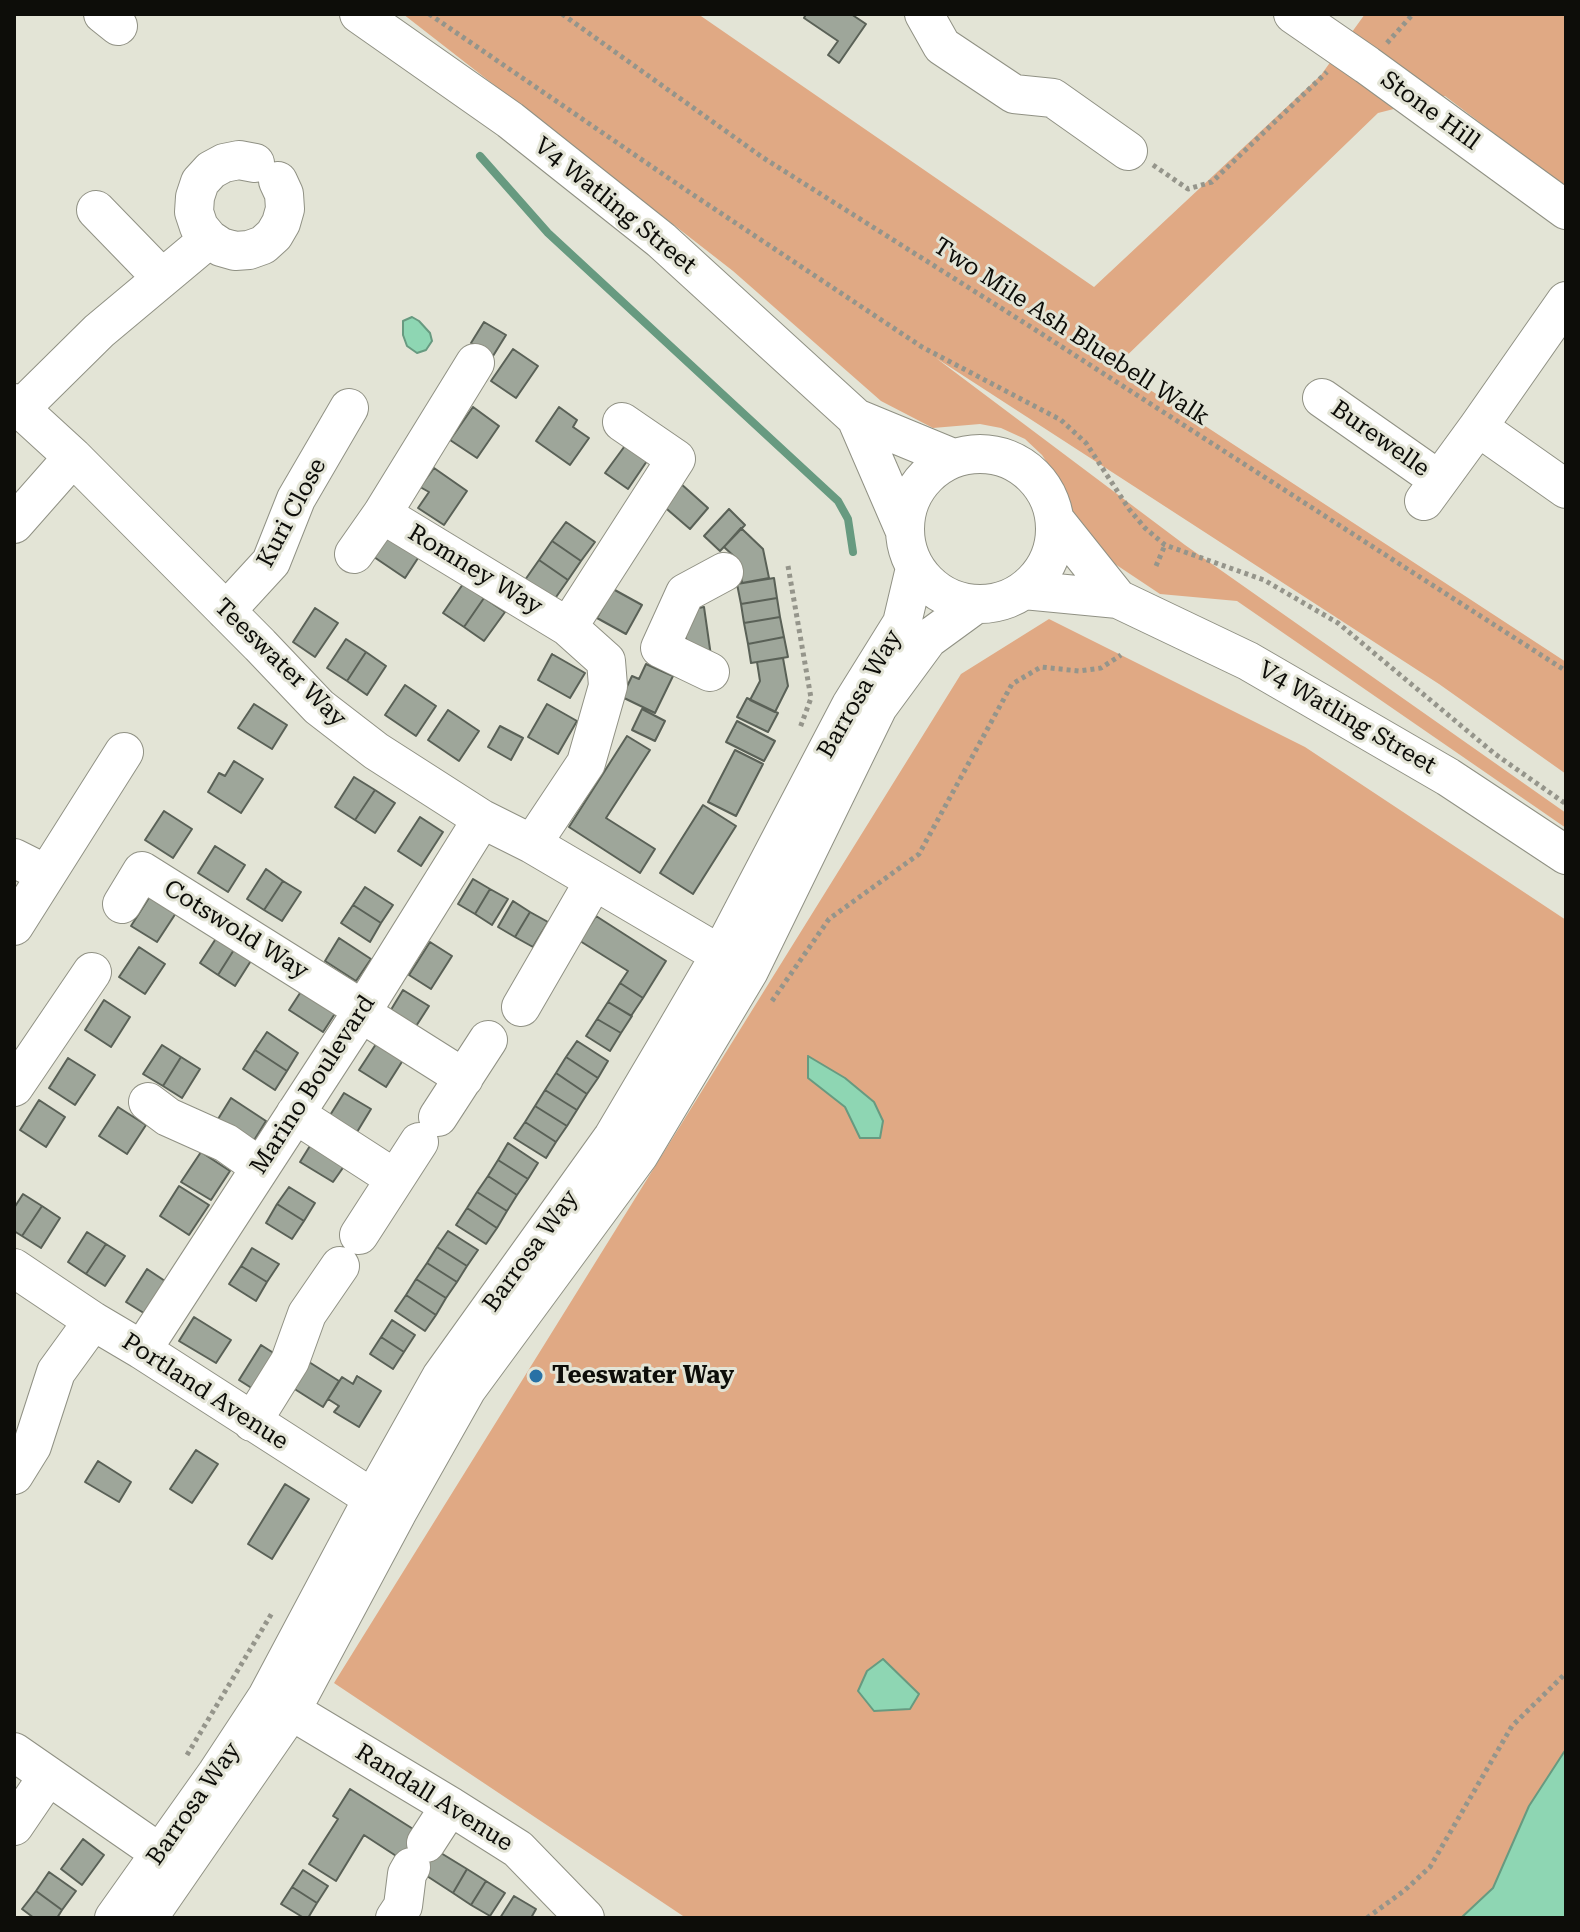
<!DOCTYPE html>
<style>
body{margin:0}
#map{position:relative;width:1580px;height:1932px;overflow:hidden;background:#e3e4d6;font-family:"Roboto Serif",serif}
canvas{display:block}
.frame{position:absolute;inset:0;border:16px solid #0d0d09;pointer-events:none}
</style>
<div id="map">
<canvas width="1580" height="1932"></canvas>
<div class="frame"></div>
</div>
<script>
const g = document.querySelector('canvas').getContext('2d');
g.lineJoin = 'round';
function paint(path, color) { g.fillStyle = color; g.fill(path, 'evenodd'); }
const poly = rows => new Path2D(rows.map(r => 'M' + r).join(''));
function strokePath(path, color, width, dash) { g.strokeStyle = color; g.lineWidth = width; g.lineCap = dash ? 'butt' : 'round'; g.setLineDash(dash || []); g.stroke(path); }
function label(font, color, halo, rows, align = 'center') {
  g.font = font + ' "Roboto Serif",serif'; g.lineWidth = 6; g.setLineDash([]); g.textBaseline = 'middle'; g.strokeStyle = halo; g.fillStyle = color; for (const [text, x, y, turn = 0] of rows) {
    g.save(); g.translate(x, y); g.rotate((+turn || 0) * Math.PI / 180); g.textAlign = isNaN(turn) ? turn : align; if (halo) g.strokeText(text, 0, 0); g.fillText(text, 0, 0); g.restore();
  }
}
paint(poly([
 [403,14,698,14,1094,287,1321,75,1365,14,1566,14,1566,185,1557,181,1445,96,1378,113,1115,367,1566,662,1566,774,1439,684,936,358,1185,545,1566,813,1566,828,1237,601,1160,594,1088,546,1060,482,1042,455,1025,439,1001,428,980,424,933,428,881,401,733,271],
 [1049,619,1305,747,1566,920,1566,1918,686,1918,334,1683,961,674]
]), '#e0a984');
const water = poly([
 [412,317,419,321,430,333,432,341,426,350,417,353,407,346,403,335,403,321,412,317],
 [808,1056,845,1078,874,1102,883,1121,880,1138,860,1138,845,1107,808,1078,808,1056],
 [883,1659,919,1694,910,1709,874,1711,858,1691,867,1671,883,1659],
 [1566,1749,1566,1918,1461,1918,1493,1888,1529,1806,1566,1749]
]);
paint(water, '#8ed6b3');
strokePath(water, '#679a80', 2);
strokePath(poly([
 [480,156,548,233,838,501,848,519,853,552]
]), '#679a80', 8);
const building = poly([
 [806,14,851,14,866,24,839,63,828,55,838,41,804,18,806,14],
 [484,322,506,335,493,356,471,343,484,322],
 [513,349,538,366,516,398,491,381,513,349],
 [473,407,499,426,477,458,450,440,473,407],
 [559,407,577,420,573,427,589,438,570,465,536,441,559,407],
 [627,443,649,458,628,489,605,473,627,443],
 [434,468,467,491,444,525,418,508,429,492,420,487,434,468],
 [680,483,708,508,690,529,661,504,680,483],
 [729,509,745,525,720,551,704,536,729,509],
 [566,522,595,542,581,561,552,541,566,522],
 [741,528,763,549,769,578,742,583,738,560,724,547,741,528],
 [390,534,420,555,405,578,374,557,390,534],
 [552,541,581,561,568,580,539,560,552,541],
 [539,560,568,580,554,600,525,580,539,560],
 [774,578,777,598,741,604,737,584,774,578],
 [463,584,484,598,464,627,443,613,463,584],
 [613,589,642,605,626,634,597,618,613,589],
 [484,598,505,612,484,641,464,627,484,598],
 [777,598,780,617,744,623,741,604,777,598],
 [704,607,711,656,689,659,682,611,704,607],
 [315,608,338,623,315,657,293,642,315,608],
 [780,617,784,637,748,644,744,623,780,617],
 [784,637,788,657,751,663,748,644,784,637],
 [346,639,366,652,347,681,327,668,346,639],
 [366,652,386,666,367,695,347,681,366,652],
 [552,654,585,673,570,698,538,680,552,654],
 [783,658,788,686,775,712,750,700,760,681,757,662,783,658],
 [646,664,673,676,655,713,622,697,632,676,639,679,646,664],
 [405,685,436,706,416,736,385,715,405,685],
 [747,698,778,713,768,732,737,717,747,698],
 [254,704,287,725,272,749,238,728,254,704],
 [547,704,577,721,558,754,528,737,547,704],
 [642,709,665,721,655,741,632,730,642,709],
 [448,710,479,731,459,761,428,740,448,710],
 [737,721,775,741,764,761,726,742,737,721],
 [500,726,523,738,511,760,488,747,500,726],
 [627,736,650,750,606,818,655,849,640,873,569,827,627,736],
 [735,750,763,764,736,816,708,802,735,750],
 [234,761,263,779,241,813,208,792,219,773,225,776,234,761],
 [354,777,375,790,355,820,335,807,354,777],
 [375,790,395,803,375,833,355,820,375,790],
 [703,805,736,826,693,894,660,873,703,805],
 [164,811,192,829,173,858,145,840,164,811],
 [420,817,443,832,421,866,398,851,420,817],
 [215,846,245,865,228,892,198,873,215,846],
 [266,869,283,881,264,910,247,899,266,869],
 [473,879,490,889,475,914,458,904,473,879],
 [283,881,301,892,282,921,264,910,283,881],
 [365,887,393,905,381,923,353,905,365,887],
 [490,889,508,899,492,925,475,914,490,889],
 [150,896,176,913,157,942,131,926,150,896],
 [513,901,530,912,515,937,498,927,513,901],
 [353,905,381,923,370,942,341,923,353,905],
 [530,912,548,922,533,947,515,937,530,912],
 [596,916,666,961,643,998,620,983,628,971,580,941,596,916],
 [219,934,237,945,218,975,200,963,219,934],
 [339,938,371,959,356,981,325,961,339,938],
 [430,942,452,956,431,989,409,975,430,942],
 [237,945,254,956,235,986,218,975,237,945],
 [139,947,165,964,145,994,119,977,139,947],
 [620,983,643,998,631,1016,608,1002,620,983],
 [302,990,336,1012,323,1032,289,1010,302,990],
 [403,990,429,1006,411,1034,386,1018,403,990],
 [104,1000,130,1017,111,1047,85,1030,104,1000],
 [608,1002,632,1016,621,1033,597,1019,608,1002],
 [597,1019,621,1033,610,1051,586,1036,597,1019],
 [267,1032,298,1053,287,1071,255,1050,267,1032],
 [378,1041,405,1057,386,1087,359,1070,378,1041],
 [577,1041,608,1061,598,1078,566,1057,577,1041],
 [162,1045,181,1057,163,1086,143,1074,162,1045],
 [255,1050,287,1071,275,1090,243,1069,255,1050],
 [181,1057,200,1069,182,1098,163,1086,181,1057],
 [566,1057,598,1078,587,1094,556,1073,566,1057],
 [68,1058,95,1075,75,1105,49,1088,68,1058],
 [556,1073,587,1094,577,1110,545,1090,556,1073],
 [545,1090,577,1110,567,1126,535,1106,545,1090],
 [344,1093,371,1109,354,1137,327,1120,344,1093],
 [231,1098,266,1121,253,1142,218,1119,231,1098],
 [39,1100,65,1117,46,1147,20,1130,39,1100],
 [535,1106,567,1126,556,1142,525,1122,535,1106],
 [118,1107,146,1125,127,1154,99,1136,118,1107],
 [525,1122,556,1142,546,1158,514,1138,525,1122],
 [313,1141,347,1162,333,1182,300,1162,313,1141],
 [508,1143,538,1163,528,1179,498,1160,508,1143],
 [201,1152,230,1171,211,1200,181,1182,201,1152],
 [498,1160,528,1179,517,1195,488,1176,498,1160],
 [488,1176,517,1195,507,1211,477,1192,488,1176],
 [179,1186,209,1205,189,1235,160,1216,179,1186],
 [289,1187,315,1203,304,1221,277,1204,289,1187],
 [477,1192,507,1211,497,1228,467,1208,477,1192],
 [23,1194,42,1206,22,1236,14,1231,14,1208,23,1194],
 [277,1204,304,1221,292,1239,266,1223,277,1204],
 [42,1206,60,1218,41,1248,22,1236,42,1206],
 [467,1208,497,1228,486,1244,456,1225,467,1208],
 [448,1231,478,1250,467,1266,437,1247,448,1231],
 [87,1232,106,1244,86,1274,68,1262,87,1232],
 [106,1244,125,1256,105,1286,86,1274,106,1244],
 [437,1247,467,1266,457,1282,427,1263,437,1247],
 [252,1248,279,1264,267,1282,241,1266,252,1248],
 [427,1263,457,1282,446,1298,416,1279,427,1263],
 [241,1266,267,1282,256,1301,229,1284,241,1266],
 [147,1269,168,1283,147,1315,126,1302,147,1269],
 [416,1279,446,1298,436,1315,406,1295,416,1279],
 [406,1295,436,1315,425,1331,395,1311,406,1295],
 [194,1317,231,1340,216,1363,179,1341,194,1317],
 [392,1320,415,1335,404,1352,381,1337,392,1320],
 [381,1337,404,1352,393,1369,370,1354,381,1337],
 [261,1345,283,1359,261,1394,239,1380,261,1345],
 [309,1362,339,1381,323,1407,293,1388,309,1362],
 [357,1376,381,1391,359,1427,334,1412,339,1406,328,1399,342,1377,353,1384,357,1376],
 [196,1450,218,1464,192,1503,170,1489,196,1450],
 [98,1461,131,1482,119,1502,85,1482,98,1461],
 [285,1484,309,1499,272,1559,248,1544,285,1484],
 [350,1789,421,1834,418,1839,467,1869,453,1893,364,1835,336,1881,309,1864,338,1819,333,1816,350,1789],
 [83,1839,104,1855,82,1885,61,1869,83,1839],
 [467,1869,486,1881,471,1905,453,1893,467,1869],
 [303,1870,328,1886,317,1903,292,1887,303,1870],
 [49,1872,76,1891,62,1910,36,1891,49,1872],
 [486,1881,505,1893,490,1916,471,1905,486,1881],
 [292,1887,317,1903,308,1918,304,1918,281,1904,292,1887],
 [36,1891,62,1910,57,1918,34,1918,22,1909,36,1891],
 [514,1896,536,1909,531,1918,500,1918,514,1896]
]);
paint(building, '#9ea69a');
strokePath(building, '#5a6157', 2);
const minor = poly([
 [103,14,118,26],
 [359,14,510,120,661,240,856,418,953,458],
 [924,14,942,46,1014,94,1053,98,1128,151],
 [1293,14,1367,65,1566,210],
 [255,163,239,160,224,163,211,170,200,182,195,197,194,212,199,227,209,239,221,247,235,251,249,250,263,245,274,235,281,223,285,209,284,194,278,181],
 [96,210,162,278],
 [1322,398,1439,480],
 [14,403,73,457,260,645,319,707,376,751,482,819,532,844,743,968],
 [21,408,99,331,209,239],
 [856,418,904,529],
 [1478,427,1566,489],
 '905 529a75 75 0 1 1 150 0a75 75 0 1 1-150 0Z',
 [1424,501,1478,427,1566,301],
 [382,514,568,627,606,661,608,686,586,763,532,844],
 [1055,520,1118,599],
 [14,524,73,457],
 [354,554,382,514,475,363],
 [1024,590,1118,599,1248,661,1448,777,1566,855],
 [226,611,271,562,296,499,349,408],
 [568,627,676,459,622,422],
 [710,672,660,648,685,593,724,572],
 [14,858,46,874],
 [122,904,142,871,362,1009],
 [14,926,124,752],
 [521,1007,594,881],
 [361,1013,464,1078],
 [14,1087,92,972],
 [148,1102,168,1117,226,1143,260,1167],
 [295,1114,394,1178],
 [438,1117,488,1040],
 [359,1235,419,1142],
 [14,1268,93,1321,142,1350,394,1512],
 [142,1350,361,1013,482,819],
 [252,1422,290,1361,307,1314,340,1266],
 [14,1475,32,1446,56,1372,93,1321],
 [270,1698,450,1806,518,1849,585,1918],
 [14,1752,180,1867],
 [14,1826,48,1776],
 [426,1843,450,1806],
 [114,1918,217,1773,267,1697,373,1498,441,1377,613,1137,671,1039,720,955,851,705,902,623,915,568],
 [148,1918,291,1711,397,1513,467,1389,639,1155,749,971,878,707,928,639,976,604],
 [395,1918,403,1906,407,1874,411,1867]
]);
strokePath(minor, '#909184', 40);
strokePath(poly([
 [429,14,689,192,922,347,1061,420,1086,443,1129,509,1145,528,1165,545,1264,580,1338,623,1495,754,1566,804],
 [562,14,762,157,1031,327,1566,671],
 [1387,43,1413,14],
 [1153,165,1188,189,1212,182,1327,72],
 [788,566,811,698,800,728],
 [1156,566,1165,545],
 [772,1001,829,919,919,854,1012,684,1041,667,1079,671,1101,668,1121,655],
 [187,1755,272,1613],
 [1367,1918,1405,1890,1430,1867,1512,1726,1566,1673]
]), '#95958b', 5, [4, 4]);
strokePath(minor, '#fff', 38);
for (const [x, y, r, color] of [
 [536,1376,8,"#2871a5"]
]) { const dot = new Path2D(); dot.arc(x, y, r, 0, 2 * Math.PI); g.fillStyle = color; g.fill(dot); strokePath(dot, '#e3e4d6', 3); }
label('24px', '#0d0d09', '#e3e4d6', [
 ["Stone Hill",1430,111,36],
 ["V4 Watling Street",615,206,39],
 ["Two Mile Ash Bluebell Walk",1071,332,33],
 ["Burewelle",1380,439,35],
 ["Kuri Close",292,513,-62],
 ["Romney Way",475,570,31],
 ["Teeswater Way",280,663,44],
 ["Barrosa Way",860,694,-60],
 ["V4 Watling Street",1347,718,30],
 ["Cotswold Way",236,930,32],
 ["Marino Boulevard",313,1085,-57],
 ["Barrosa Way",531,1251,-54],
 ["Portland Avenue",205,1392,33],
 ["Randall Avenue",434,1798,32],
 ["Barrosa Way",194,1804,-55]
]);
label('bold 24px', '#0d0d09', '#e3e4d6', [
 ["Teeswater Way",552,1376]
], 'left');
</script>
